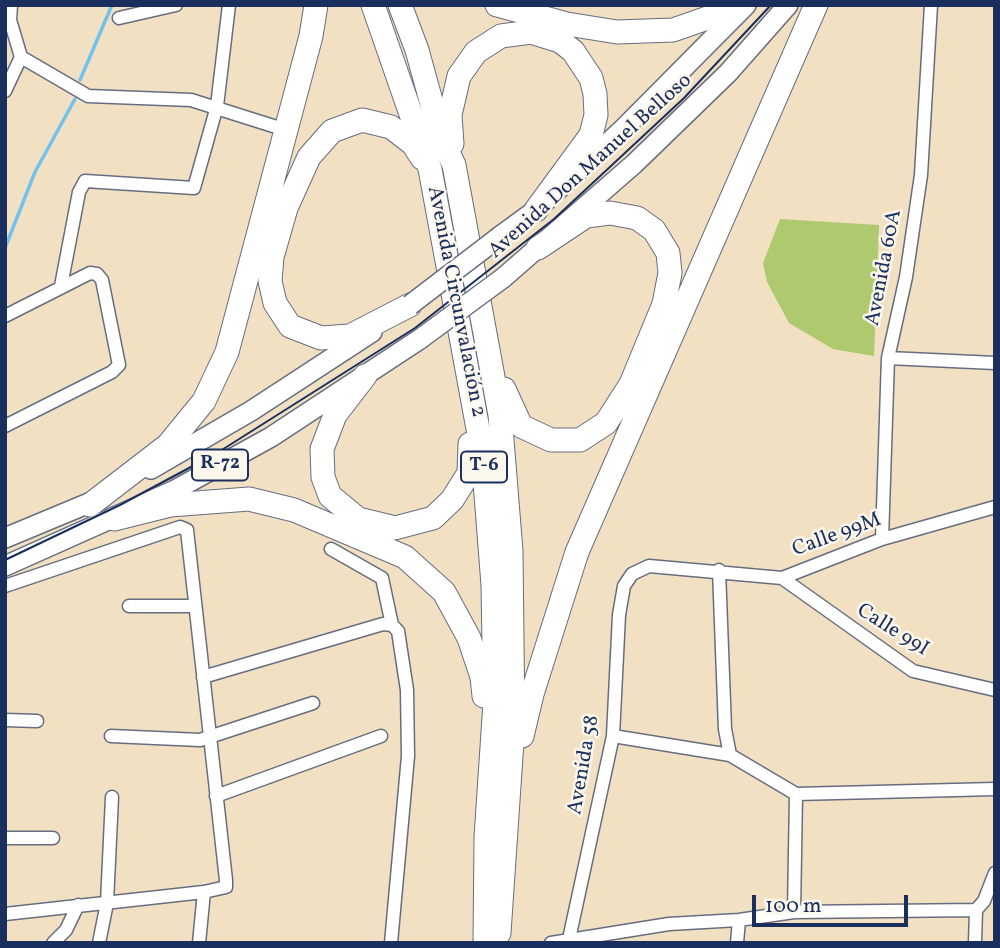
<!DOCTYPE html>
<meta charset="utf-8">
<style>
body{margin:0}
#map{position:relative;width:1000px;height:948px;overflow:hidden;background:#f1e0c2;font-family:Vollkorn,serif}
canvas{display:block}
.frame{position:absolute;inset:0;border:7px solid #1b2f5e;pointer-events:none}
.scale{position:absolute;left:752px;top:895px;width:156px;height:32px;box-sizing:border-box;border:4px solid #1b2f5e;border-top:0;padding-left:9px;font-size:21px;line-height:24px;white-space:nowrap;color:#1b2f5e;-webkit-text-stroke:5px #fbf7ec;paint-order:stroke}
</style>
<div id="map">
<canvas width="1000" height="948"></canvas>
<div class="frame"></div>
<div class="scale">100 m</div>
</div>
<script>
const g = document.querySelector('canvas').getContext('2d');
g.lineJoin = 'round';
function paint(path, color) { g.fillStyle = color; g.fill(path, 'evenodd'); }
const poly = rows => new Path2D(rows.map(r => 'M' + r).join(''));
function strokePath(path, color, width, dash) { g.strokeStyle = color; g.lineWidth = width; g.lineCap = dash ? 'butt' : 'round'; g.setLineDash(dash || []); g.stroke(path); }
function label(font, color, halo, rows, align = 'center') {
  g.font = font + ' Vollkorn,serif'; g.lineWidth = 5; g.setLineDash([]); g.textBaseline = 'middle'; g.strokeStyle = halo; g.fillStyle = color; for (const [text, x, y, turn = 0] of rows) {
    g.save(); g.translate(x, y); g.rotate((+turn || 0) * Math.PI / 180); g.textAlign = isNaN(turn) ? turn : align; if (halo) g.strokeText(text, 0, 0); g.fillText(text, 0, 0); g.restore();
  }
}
paint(poly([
 [780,219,879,225,874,356,833,349,789,323,767,282,763,263]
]), '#afc96f');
strokePath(poly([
 [80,80,112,5],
 [5,248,35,172,75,99]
]), '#71c3ed', 3.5);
const street = poly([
 [119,18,176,5],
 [21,57,88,96,191,100,286,130],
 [5,91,21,57,10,20,11,5],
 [61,286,79,192,85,181,194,188,217,106,229,5],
 [5,316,90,273,97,274,102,280,119,365,112,372,5,426],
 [888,358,995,363],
 [882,539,888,358,906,277,921,175,931,5],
 [331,549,382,578,392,625],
 [719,570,725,729,730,755],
 [782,578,913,671,995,690],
 [5,586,180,527,187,530,226,880,226,887,204,892,5,914],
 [129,606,195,606],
 [203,677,383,624,392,625,398,631,407,690,408,756,391,943],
 [5,720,37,721],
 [111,736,200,740,313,703],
 [613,736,730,755,796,794,995,789],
 [216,796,381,736],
 [5,838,53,838],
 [794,912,796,794],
 [569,939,613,736,619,615,624,586,632,574,649,566,782,578,882,539,995,507],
 [53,943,66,930,78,905],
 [99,943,107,903,112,797],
 [199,943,204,892],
 [551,943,669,924,739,920,794,912,976,910],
 [737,943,739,920],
 [975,943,976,910,984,901,995,873]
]);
const primary = poly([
 [499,237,536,210,624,128,746,5],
 [503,278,634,164,728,73,788,5],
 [151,469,251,411,372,332],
 [5,538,101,498],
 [5,566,175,490,271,437,420,339]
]);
const highway = poly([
 [373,5,430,169,483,456,493,585,495,702,486,837,485,943],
 [400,5,417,50,441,137,454,165,500,415,511,551,513,727,499,933],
 [497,5,567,24,617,32,673,30,716,15,731,5],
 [452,144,450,115,459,76,476,52,501,36,531,32,560,41,573,51,591,78,595,94,596,115,591,135,536,210],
 [410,305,350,336,321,338,290,326,275,303,270,281,272,257,286,208,309,157,332,131,362,120,391,127,413,144,422,158],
 [365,376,335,415,322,449,323,477,330,496,358,519,395,528,433,518,452,500,469,473,470,444],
 [504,389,521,426,551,440,580,440,606,423,631,384,664,304,670,273,668,253,654,230,637,218,610,213,586,216,538,248],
 [90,505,168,445,204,401,227,352,311,36,316,5],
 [114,519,170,505,249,499,294,510,405,557,444,592,469,638,482,677,484,696],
 [522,736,532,694,577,552,816,5]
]);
strokePath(street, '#666d81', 15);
strokePath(primary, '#666d81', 22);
strokePath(highway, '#666d81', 25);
strokePath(street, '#fff', 12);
strokePath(primary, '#fff', 19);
strokePath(highway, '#fff', 23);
strokePath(poly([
 [5,560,120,505,217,453,415,328,554,219,684,98,771,5]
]), '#1b2f5e', 2);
const primaryBridge = poly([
 [410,305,499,237],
 [420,339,503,278]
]);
strokePath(primaryBridge, '#666d81', 22, []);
strokePath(primaryBridge, '#fff', 19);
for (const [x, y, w] of [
 [220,465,56],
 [484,467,46]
]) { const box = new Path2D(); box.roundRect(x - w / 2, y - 15.5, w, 31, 5); g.fillStyle = '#fbf7ec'; g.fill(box); strokePath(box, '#1b2f5e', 2); }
label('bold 19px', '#1b2f5e', null, [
 ["R-72",220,465],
 ["T-6",484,467]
]);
label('21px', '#1b2f5e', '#fbf7ec', [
 ["Avenida Don Manuel Belloso",591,167,-42],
 ["Avenida 60A",885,268,-79],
 ["Avenida Circunvalación 2",455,302,79],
 ["Calle 99M",837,536,-20],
 ["Calle 99I",892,631,32],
 ["Avenida 58",585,765,-80]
]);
</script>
